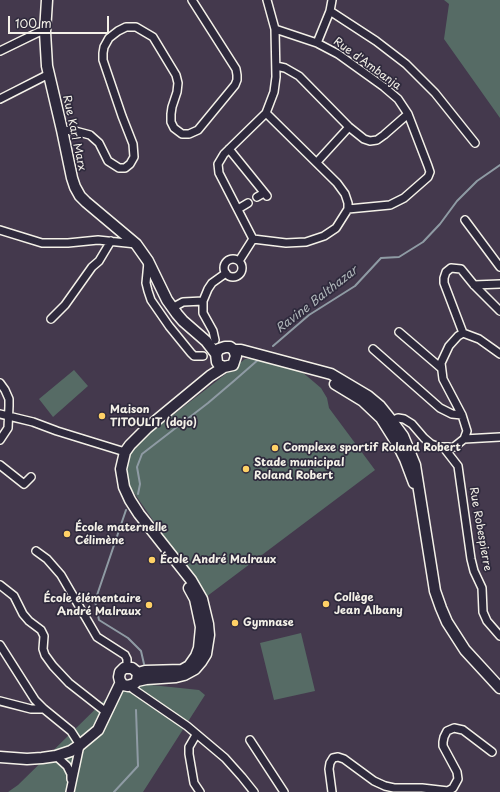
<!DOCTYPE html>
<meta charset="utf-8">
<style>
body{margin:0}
#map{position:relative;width:500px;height:792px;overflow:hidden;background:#44394d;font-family:"Playpen Sans",sans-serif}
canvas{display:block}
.scale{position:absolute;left:8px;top:16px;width:101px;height:18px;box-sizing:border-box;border:2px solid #f4f1e8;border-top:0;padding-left:5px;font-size:12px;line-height:14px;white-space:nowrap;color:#f4f1e8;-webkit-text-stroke:3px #2f2a3d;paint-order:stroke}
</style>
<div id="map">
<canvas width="500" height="792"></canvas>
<div class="scale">100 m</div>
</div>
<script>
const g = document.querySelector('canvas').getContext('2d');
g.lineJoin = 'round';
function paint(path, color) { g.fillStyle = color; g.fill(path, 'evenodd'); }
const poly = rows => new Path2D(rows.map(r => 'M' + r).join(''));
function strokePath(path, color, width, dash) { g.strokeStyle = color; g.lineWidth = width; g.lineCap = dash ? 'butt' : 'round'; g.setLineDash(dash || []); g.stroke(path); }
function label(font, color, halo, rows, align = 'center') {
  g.font = font + ' "Playpen Sans",sans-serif'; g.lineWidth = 3.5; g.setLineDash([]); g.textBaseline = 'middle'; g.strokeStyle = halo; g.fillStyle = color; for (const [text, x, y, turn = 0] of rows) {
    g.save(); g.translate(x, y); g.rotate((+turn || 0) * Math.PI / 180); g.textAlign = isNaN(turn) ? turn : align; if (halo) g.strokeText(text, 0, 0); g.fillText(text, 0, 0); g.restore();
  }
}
paint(poly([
 [444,0,500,0,500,118,444,39,449,4],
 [245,359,253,359,301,371,321,388,327,398,329,408,375,470,206,597,130,487,127,476,127,463,130,452,137,443],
 [74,370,88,386,53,417,39,399],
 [301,633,315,691,274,700,260,643],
 [123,682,199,690,205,695,143,792,8,792,18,785]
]), '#566b65');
strokePath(poly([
 [273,346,309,315,355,286,381,258,399,257,423,242,440,224,457,201,477,181,500,165],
 [138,494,140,484,137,467,142,454,208,403,235,380,259,359],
 [126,510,95,601,99,620,128,638,141,651,144,664],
 [114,792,138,766,136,710]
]), '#8f9ba4', 2);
const minor = poly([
 [330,11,376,41,406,64,435,93,475,143],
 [275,29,317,43,338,54,384,87,398,99,408,114,428,166,430,172,428,177,404,198,390,205,348,209],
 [317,43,330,11,332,0],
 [0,51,39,32,45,32],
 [276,66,285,68,299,76,349,127,364,139,370,141,377,140,384,135,408,114],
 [0,99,49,74],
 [62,130,75,131,90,135,99,143,108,161,119,168,125,168,130,164,134,157,133,144,122,116,103,60,103,53,104,47,109,38,118,31,126,27,136,27,153,37,176,75,178,83,177,92,172,107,171,114,171,122,174,128,182,134,189,134,198,130,235,85,237,80,237,75,236,69,192,0],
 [229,149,267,196],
 [317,162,349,127],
 [257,197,264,193],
 [238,209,248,203],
 [465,220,500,267],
 [0,230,42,243,68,243,98,240,136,244],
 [253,239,219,173,218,164,224,154,266,113,274,92,276,77,275,29,267,0],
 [253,239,286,243,306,242,324,236,336,228,348,209,348,203,345,194,337,183,266,113],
 '224 268a9 9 0 1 1 18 0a9 9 0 1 1-18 0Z',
 [239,261,253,239],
 [148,262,146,283,148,291,151,300,169,326,191,353,194,356,203,356],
 [474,285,500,284],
 [172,308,183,302,203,301],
 [51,319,65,305,92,267,99,261,111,241],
 [399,332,441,368],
 [463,333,444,283,444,278,446,272,451,268,461,269,474,285,500,311],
 [463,333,479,339,500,354],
 [215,340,213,331,203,313,203,301,208,289,212,283,226,273],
 [373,349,440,408,452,414,462,415],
 [0,383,5,390,9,399,9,406,8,428,0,440],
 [0,414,33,422,57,431,125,452],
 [388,423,398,418,404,419,412,424,424,438,431,444,439,447,449,447],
 [464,439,500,437],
 [454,447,464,439,467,431,462,415,443,379,441,363,449,346,458,336,463,333],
 [444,448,458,466,471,559,474,571,482,588,483,612,487,621,500,636],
 [0,465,24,484,31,477],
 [36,551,47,559,61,575,97,637,125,655,127,659,127,667],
 [0,585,14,596,23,614,29,621,41,630,44,636,43,649,45,655,53,666,69,683,106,712],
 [0,645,35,700,44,709,71,731,80,745,70,792],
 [131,686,133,689,187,726,225,758,242,777,254,792],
 [0,701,31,709,44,709],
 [196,735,189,747,189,754,194,783,200,792],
 [250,740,284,792],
 [56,756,67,766,71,774,71,779],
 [332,792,329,769,330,763,333,758,338,757,344,759,374,781,385,786,394,788,422,788,448,791,453,788,458,779,457,772,443,746,443,742,444,737,447,731,454,728,463,730,492,752]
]);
const secondary = poly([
 [47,0,45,32,47,66,62,130,72,178,75,187,80,196,86,202,136,244,148,261,167,300,177,314,183,321,206,341,216,354],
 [234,350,236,356,233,365,224,367,219,365,217,362,216,354,219,349,225,347,230,347,234,350,241,350,331,374,368,396,380,406,392,421,403,436,415,465,435,591,441,608,447,622,465,650,500,688],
 [335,384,363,401,381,418,398,445,405,459,414,483],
 [138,673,145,671,182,670,189,666,196,656,199,648,201,627,195,599,189,588],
 [137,681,138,673,132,668,124,668,120,672,119,677,120,681,123,685,128,686,134,684,137,681,146,679,176,677,184,675,195,669,201,662,206,654,209,635,208,624,202,599,191,580,139,514,130,500,124,487,121,469,125,452,130,445,147,428,210,376,224,367],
 [0,757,27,759,42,758,56,756,71,751,80,745,98,730,121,682]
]);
strokePath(minor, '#f4f1e8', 10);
strokePath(secondary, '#f4f1e8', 13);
strokePath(minor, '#2f2a3d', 7);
strokePath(secondary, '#2f2a3d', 10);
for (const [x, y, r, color] of [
 [102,416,4,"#ffd166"],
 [275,448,4,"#ffd166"],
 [246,469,4,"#ffd166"],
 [67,534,4,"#ffd166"],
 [152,560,4,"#ffd166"],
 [326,604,4,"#ffd166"],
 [149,605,4,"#ffd166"],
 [235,623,4,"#ffd166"]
]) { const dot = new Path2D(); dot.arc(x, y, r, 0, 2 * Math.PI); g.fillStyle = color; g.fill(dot); strokePath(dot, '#2f2a3d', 1.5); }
label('11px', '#f4f1e8', '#2f2a3d', [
 ["Rue d'Ambanja",367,64,36],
 ["Rue Karl Marx",74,133,78],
 ["Rue Robespierre",480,529,80]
]);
label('bold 11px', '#f4f1e8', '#2f2a3d', [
 ["Maison",110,410],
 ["TITOULIT (dojo)",110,423],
 ["Complexe sportif Roland Robert",283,448],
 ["Stade municipal",254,463],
 ["Roland Robert",254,476],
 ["École maternelle",75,528],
 ["Célimène",75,541],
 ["École André Malraux",160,560],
 ["Collège",334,598],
 ["Jean Albany",334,611],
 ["École élémentaire",141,599,"right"],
 ["André Malraux",141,612,"right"],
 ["Gymnase",243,623]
], 'left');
label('italic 12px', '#b0b7ba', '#2f2a3d', [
 ["Ravine Balthazar",317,300,-38]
]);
</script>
